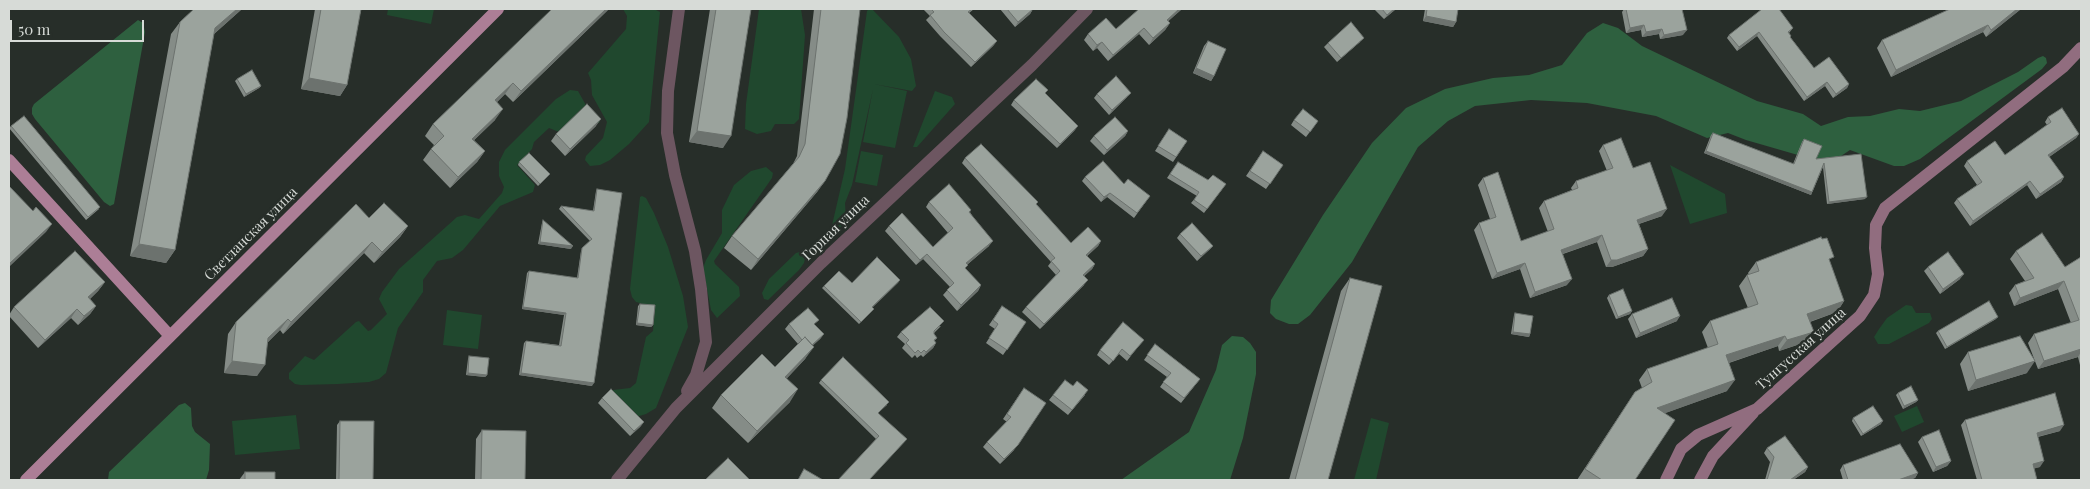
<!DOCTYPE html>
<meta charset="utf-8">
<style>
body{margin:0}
#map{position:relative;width:2090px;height:489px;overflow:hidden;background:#272e29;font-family:"Playfair Display",serif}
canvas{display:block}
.frame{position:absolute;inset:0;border:10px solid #d7dbd7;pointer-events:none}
.scale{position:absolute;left:10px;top:20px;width:134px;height:22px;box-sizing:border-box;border:2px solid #d7dbd7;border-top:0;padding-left:6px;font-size:15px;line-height:18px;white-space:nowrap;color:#d7dbd7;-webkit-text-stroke:4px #272e29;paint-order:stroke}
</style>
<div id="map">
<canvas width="2090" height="489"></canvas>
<div class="frame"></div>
<div class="scale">50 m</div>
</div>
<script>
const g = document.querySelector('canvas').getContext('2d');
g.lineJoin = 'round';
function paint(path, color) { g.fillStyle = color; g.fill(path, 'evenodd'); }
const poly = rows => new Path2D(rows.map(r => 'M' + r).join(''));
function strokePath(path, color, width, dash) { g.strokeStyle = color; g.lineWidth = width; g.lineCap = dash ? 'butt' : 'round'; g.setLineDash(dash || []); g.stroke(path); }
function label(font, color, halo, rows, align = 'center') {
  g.font = font + ' "Playfair Display",serif'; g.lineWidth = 5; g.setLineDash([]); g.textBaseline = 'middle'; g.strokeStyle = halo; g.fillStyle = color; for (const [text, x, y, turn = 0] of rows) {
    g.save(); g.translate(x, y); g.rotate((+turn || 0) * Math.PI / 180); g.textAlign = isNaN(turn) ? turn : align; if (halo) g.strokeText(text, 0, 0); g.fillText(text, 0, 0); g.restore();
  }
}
paint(poly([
 [388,9,434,9,431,24,387,15],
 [623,9,654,9,660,12,649,122,629,144,610,160,600,165,590,166,585,160,586,156,603,138,607,122,592,95,591,80,588,73,626,29,627,16],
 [759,9,801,9,805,35,799,119,794,124,775,124,771,131,757,134,745,129,746,104],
 [869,9,872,9,899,37,911,59,916,86,912,91,874,84,907,91,895,148,863,142,873,89,852,185,845,203,846,221,832,237,830,234,845,169,867,11],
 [570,90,578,91,587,107,600,120,599,123,596,123,583,110,580,110,559,132,549,128,534,142,532,149,517,165,535,185,533,192,500,206,463,250,452,258,437,261,423,280,423,292,398,328,386,373,379,379,369,382,338,384,301,385,295,384,289,379,289,373,305,356,314,360,356,322,359,321,368,331,371,330,387,314,379,299,382,292,399,269,457,217,465,215,479,219,502,193,504,187,499,176,499,162,505,150,556,99],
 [935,91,952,97,955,104,917,147,913,147],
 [861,151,883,155,877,186,855,182],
 [1670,165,1725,194,1727,213,1690,224],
 [766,167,773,173,772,178,714,261,715,264,739,287,740,296,717,318,711,310,703,268,706,260,722,233,722,210,734,185,751,171],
 [642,196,646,198,654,213,668,247,683,296,688,327,656,408,646,414,636,417,611,392,613,390,630,388,636,383,646,337,653,331,655,307,636,302,632,297,630,289,640,197],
 [800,252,805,258,804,263,799,270,768,300,764,299,762,293,769,279,796,253],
 [1906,305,1912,306,1916,313,1930,313,1932,319,1929,323,1889,344,1878,344,1874,337,1879,329,1887,318],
 [447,310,482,315,478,349,443,345],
 [1917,406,1924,422,1902,432,1894,416],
 [296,415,300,449,235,455,232,421],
 [1371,418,1389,423,1376,480,1354,480]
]), '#20482e');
paint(poly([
 [138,20,143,23,145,32,114,204,110,206,104,202,35,119,32,114,32,108,34,104],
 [1603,23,1618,28,1642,46,1757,101,1803,114,1821,126,1848,117,1870,116,1899,109,1920,111,1961,101,2018,72,2038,58,2043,56,2046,58,2047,63,2042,69,1920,159,1904,166,1894,166,1850,150,1829,164,1746,140,1728,133,1707,138,1656,116,1587,103,1531,100,1475,106,1448,121,1418,147,1352,262,1310,315,1298,324,1289,324,1276,319,1270,313,1271,300,1323,215,1372,143,1406,108,1445,89,1493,78,1529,75,1562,65,1587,33],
 [1232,336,1243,337,1250,343,1256,352,1256,374,1243,438,1230,480,1121,480,1189,432,1216,370,1222,345],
 [185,403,191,408,192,426,195,432,210,444,209,470,206,480,108,480,109,472,179,405]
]), '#2e603f');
strokePath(poly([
 [679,9,668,91,667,133,675,175,695,251,701,289,706,342,696,375,687,391],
 [617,480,676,408,821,263,1032,65,1087,9]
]), '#6d5661', 12);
strokePath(poly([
 [1666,480,1681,449,1698,435,1757,409,1860,316,1874,295,1878,274,1875,248,1876,225,1885,208,2063,67,2081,48],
 [1700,480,1713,456,1753,413]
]), '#916d7f', 12);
strokePath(poly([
 [9,160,170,336],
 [26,480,498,9]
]), '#ac7e96', 12);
paint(poly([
 [194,9,242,9,214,34,175,250,166,263,130,256,171,34,180,22],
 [315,9,361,9,347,85,340,96,301,89],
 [609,9,513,102,505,94,497,102,495,120,474,140,485,151,477,162,450,188,423,160,431,149,434,145,425,136,433,124],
 [710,9,751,9,723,148,689,142],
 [814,9,860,9,825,181,817,192,751,270,724,248,732,236,793,164,797,156],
 [923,9,974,9,969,13,997,41,993,46,971,67,940,36,926,20,930,16],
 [1000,9,1033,9,1030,14,1015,27],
 [1182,9,1168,21,1170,23,1165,30,1149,45,1139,34,1108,61,1097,48,1093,51,1084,40,1088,34,1116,29],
 [1374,9,1396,9,1384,19],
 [1425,9,1458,9,1456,22,1453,27,1423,21],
 [1624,9,1682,9,1683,35,1660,39,1659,34,1642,37,1641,30,1626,33,1622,12],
 [1950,9,2021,9,1986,37,1983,32,1891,77,1877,48,1882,40],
 [1793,28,1789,33,1791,36,1790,37,1814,68,1849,84,1847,88,1833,98,1825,86,1804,101,1757,36,1737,51,1727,38,1729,35],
 [1208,41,1214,76,1211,81,1193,73,1204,46],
 [1360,42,1337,62,1324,47,1328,43],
 [237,79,261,86,259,88,244,97,235,81],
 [1045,93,1078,126,1074,131,1057,148,1011,105,1014,100],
 [1097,94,1127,97,1109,115,1094,98],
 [2048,117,2079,134,2076,138,2049,157,2064,177,2061,182,2036,199,2027,185,1970,226,1954,203,1957,199,1977,185,1964,166,1967,161,2005,155,2047,125,2045,122],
 [1294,120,1318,121,1306,137,1291,125],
 [11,126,99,209,86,220,9,128],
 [596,126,565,156,551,141,556,134],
 [1169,129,1187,141,1173,162,1155,151],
 [1128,131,1125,136,1104,155,1090,141,1094,136],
 [1713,133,1793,164,1802,142,1804,139,1816,159,1861,154,1865,199,1827,204,1823,167,1811,195,1704,153,1711,135],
 [1603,145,1633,168,1662,216,1639,224,1648,249,1643,256,1612,267,1606,267,1597,242,1563,254,1567,285,1530,298,1520,269,1492,279,1474,230,1479,223,1490,219,1478,185,1483,178,1521,241,1548,232,1539,208,1544,201,1572,190,1571,188,1576,181,1607,171,1599,151],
 [1263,151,1283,165,1266,189,1246,176],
 [965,158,1038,202,1036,204,1071,243,1101,241,1098,246,1087,256,1095,264,1092,269,1084,276,1084,285,1040,329,1022,312,1026,307,1056,275,1048,266,1051,262,962,163],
 [519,162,550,174,538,186,518,165],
 [1178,162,1208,180,1226,184,1204,213,1191,203,1197,196,1167,178],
 [1085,177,1124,184,1150,196,1134,218,1107,197,1101,202,1082,181],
 [597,189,592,386,519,375,524,343,526,341,559,345,564,315,522,309,527,273,529,271,577,278,581,251,590,241,559,209,561,206,593,211,596,191],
 [929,202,971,210,970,212,989,246,968,264,965,269,981,285,978,291,957,311,943,295,950,287,923,259,916,265,885,231,889,226,933,247,948,233,926,207],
 [369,218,408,226,400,237,374,263,364,253,283,334,280,330,268,342,257,376,224,373,228,334,236,322],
 [543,220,571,249,538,244,542,223],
 [1180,234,1213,246,1209,250,1197,261,1177,238],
 [2016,251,2065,267,2081,257,2081,369,2078,357,2038,369,2028,343,2034,334,2071,323,2058,289,2014,306,2009,293,2015,285,2025,281,2010,259],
 [1756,262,1830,263,1844,301,1837,312,1810,322,1806,342,1779,351,1778,346,1729,363,1727,391,1665,413,1635,480,1577,480,1635,392,1642,388,1639,380,1647,369,1708,348,1702,332,1710,321,1748,308,1739,286,1747,275,1749,275,1748,273],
 [1928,267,1960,279,1940,294,1924,271],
 [1350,278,1328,480,1289,480,1341,291],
 [900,280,872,307,872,311,859,324,822,288,824,286,852,283],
 [105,282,98,291,90,299,96,306,90,314,78,325,71,318,38,348,9,316,9,315,14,307],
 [1609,295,1632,311,1630,314,1616,319,1607,298],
 [640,304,653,325,651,327,636,325,638,306],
 [1002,306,1026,322,1003,355,986,343,995,329,989,325],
 [1515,313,1530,334,1529,337,1511,334,1514,315],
 [1632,314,1677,321,1636,338,1628,319],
 [1996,319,1945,349,1936,333,1938,331],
 [789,324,815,325,824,334,820,339,813,345,805,359,787,378,790,402,748,443,712,408,721,395,775,367,798,344,785,329],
 [941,326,934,333,934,334,937,338,934,341,936,343,933,348,923,357,921,355,917,358,915,355,912,358,902,348,905,344,897,337,901,332],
 [1140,344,1127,361,1119,354,1109,365,1097,355,1100,350],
 [1155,344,1200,379,1181,403,1160,387,1167,377,1144,360],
 [1968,352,2027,373,1968,391,1960,364],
 [469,356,487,375,485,377,466,375,468,359],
 [821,380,887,405,878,413,904,443,876,439,819,383],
 [1073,386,1085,395,1068,415,1049,400,1053,395],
 [1024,388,1014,450,1000,464,983,447,987,442,1007,422,1003,419],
 [1898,393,1918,400,1916,402,1903,409,1896,395],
 [602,398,644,422,640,427,630,436,598,403],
 [1853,418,1881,424,1861,436,1852,421],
 [1965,420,2060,431,2038,437,2040,467,2034,468,2037,480,1977,480,1961,425],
 [340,421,373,480,336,480,337,425],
 [482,430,525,480,475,480,476,439],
 [1922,437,1951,461,1947,466,1933,472,1918,442],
 [1767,448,1808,467,1805,472,1793,480,1765,480,1770,462,1764,453],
 [1843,465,1918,473,1915,478,1909,480,1843,480,1840,470],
 [245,472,275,480,239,480]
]), '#858c87');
paint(poly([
 [237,9,242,9,206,41,215,28],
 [606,9,609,9,513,102,521,91],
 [1033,9,1030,14,1015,27,1018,22],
 [1179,9,1182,9,1163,26,1167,20],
 [1394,9,1396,9,1384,19,1387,15],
 [2017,9,2021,9,1986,37,1991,30],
 [1426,16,1456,22,1453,27,1423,21],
 [1170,23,1165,30,1149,45,1153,38],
 [1644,25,1641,30,1626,33,1630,28],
 [1988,25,1983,32,1891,77,1896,70],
 [1144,28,1139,34,1108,61,1113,55],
 [1662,29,1659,34,1642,37,1646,32],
 [1687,30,1683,35,1660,39,1664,35],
 [1759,32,1757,36,1737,51,1739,47],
 [997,41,993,46,971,67,975,62],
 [1102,42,1097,48,1093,51,1097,45],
 [1196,68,1214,76,1211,81,1193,73],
 [309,78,347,85,340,96,301,89],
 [1827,82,1825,86,1804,101,1807,97],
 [513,83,505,94,487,112,495,100],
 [1849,84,1847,88,1833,98,1836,94],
 [261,86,259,88,244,97,246,94],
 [1131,93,1109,115,1112,110],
 [503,109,495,120,464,150,472,139],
 [601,119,596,126,565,156,570,149],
 [1078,126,1074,131,1057,148,1060,144],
 [697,131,731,136,723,148,689,142],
 [1128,131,1125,136,1104,155,1107,150],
 [2079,134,2076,138,2045,160,2048,155],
 [485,151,477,162,450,188,458,177],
 [1706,151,1812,192,1811,195,1704,153],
 [2064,177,2061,182,2036,199,2040,194],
 [825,181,817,192,751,270,758,259],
 [2030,181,2027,185,1970,226,1973,221],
 [1110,193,1107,197,1101,202,1104,197],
 [1867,197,1865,199,1827,204,1829,202],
 [1667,209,1662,216,1632,226,1637,220],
 [52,224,46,232,9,267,9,264],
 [408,226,400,237,374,263,382,252],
 [1602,235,1597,242,1556,256,1561,250],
 [993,241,989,246,963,268,966,263],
 [1101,241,1098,246,1083,260,1086,255],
 [372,242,364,253,283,334,291,322],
 [540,242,573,246,571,249,538,244],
 [139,244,175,250,166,263,130,256],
 [1213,246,1209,250,1197,261,1201,256],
 [1648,249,1643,256,1612,267,1606,267,1611,260],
 [927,254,923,259,916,265,920,260],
 [1525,263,1520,269,1492,279,1497,273],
 [1095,264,1092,269,1080,280,1083,275],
 [1964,274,1960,279,1940,294,1943,289],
 [1572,279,1567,285,1530,298,1535,292],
 [900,280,898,283,870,310,872,307],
 [1088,280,1084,285,1040,329,1044,324],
 [2064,281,2058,289,2014,306,2020,298],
 [105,282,98,291,82,306,88,297],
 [981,285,978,291,957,311,961,305],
 [1844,301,1837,312,1800,325,1807,314],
 [96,306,90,314,78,325,84,316],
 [523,307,566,313,564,315,522,309],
 [77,309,71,318,38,348,45,340],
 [1632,311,1630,314,1616,319,1618,317],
 [1680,316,1677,321,1636,338,1640,333],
 [1998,317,1996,319,1945,349,1947,347],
 [288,319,280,330,260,350,268,338],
 [637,323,653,325,651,327,636,325],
 [1513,332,1530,334,1529,337,1511,334],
 [1814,332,1806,342,1779,351,1787,340],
 [824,334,820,339,806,352,809,347],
 [1785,336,1778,346,1719,366,1726,355],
 [936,343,933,348,923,357,926,352],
 [814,347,805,359,777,389,785,377],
 [2081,349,2081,352,2078,357,2038,369,2044,361],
 [232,361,265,365,257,376,224,373],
 [2035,361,2027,373,1968,391,1976,380],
 [468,373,487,375,485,377,466,375],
 [521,373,594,383,592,386,519,375],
 [1735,380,1727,391,1649,419,1657,408],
 [798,389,790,402,748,443,757,431],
 [1918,400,1916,402,1903,409,1904,406],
 [1883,421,1881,424,1861,436,1863,434],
 [644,422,640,427,630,436,634,431],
 [2064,425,2060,431,2032,438,2037,433],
 [1018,445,1014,450,1000,464,1004,459],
 [1951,461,1947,466,1933,472,1936,467],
 [2044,461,2040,467,2029,470,2033,464],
 [1808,467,1805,472,1793,480,1790,480],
 [1918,473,1915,478,1909,480,1898,480]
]), '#6c726e');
const building = poly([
 [194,9,237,9,215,28,175,250,139,244,180,22,194,9],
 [321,9,361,9,347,85,309,78,321,9],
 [552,9,606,9,521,91,513,83,495,100,503,109,472,139,485,151,458,177,431,149,444,136,433,124,552,9],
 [716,9,751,9,731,136,697,131,716,9],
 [821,9,860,9,847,118,840,154,825,181,758,259,732,236,799,157,805,144,821,9],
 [931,9,972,9,968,12,997,41,975,62,944,32,930,15,934,12,931,9],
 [1007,9,1033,9,1018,22,1007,9],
 [1139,9,1179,9,1167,20,1170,23,1153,38,1144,28,1113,55,1102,42,1097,45,1088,34,1106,18,1116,29,1139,9],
 [1382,9,1394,9,1387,15,1382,9],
 [1427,9,1458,9,1456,22,1426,16,1427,9],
 [1626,9,1682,9,1687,30,1664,35,1662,29,1646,32,1644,25,1630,28,1626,9],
 [1762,9,1779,9,1793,28,1788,32,1791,36,1790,37,1814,68,1829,57,1849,84,1836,94,1827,82,1807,97,1759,32,1739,47,1729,35,1762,9],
 [1950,9,2017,9,1991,30,1988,25,1896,70,1882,40,1950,9],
 [1351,22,1364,38,1341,58,1328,43,1351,22],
 [1208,41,1226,49,1214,76,1196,68,1208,41],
 [252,70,261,86,246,94,237,79,252,70],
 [1116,76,1131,93,1112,110,1097,94,1116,76],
 [1036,79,1048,90,1045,93,1078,126,1060,144,1014,100,1036,79],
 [587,104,601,119,570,149,556,134,587,104],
 [2062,108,2079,134,2048,155,2064,177,2040,194,2030,181,1973,221,1957,199,1982,182,1967,161,1995,141,2005,155,2051,122,2048,117,2062,108],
 [1303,109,1318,121,1310,132,1294,120,1303,109],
 [24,116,100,207,88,217,11,126,24,116],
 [1115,117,1128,131,1107,150,1094,136,1115,117],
 [1169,129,1187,141,1176,157,1158,146,1169,129],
 [1713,133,1794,164,1804,139,1822,146,1816,159,1861,154,1867,197,1829,202,1824,163,1812,192,1706,151,1713,133],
 [1621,138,1633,168,1650,162,1667,209,1637,220,1648,249,1617,260,1611,260,1602,235,1561,250,1572,279,1535,292,1525,263,1497,273,1479,223,1496,217,1483,178,1498,172,1521,241,1554,229,1544,201,1578,188,1576,181,1613,168,1603,145,1621,138],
 [981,144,1038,202,1036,204,1071,243,1088,227,1101,241,1086,255,1095,264,1083,275,1088,280,1044,324,1026,307,1060,271,1051,261,1055,258,965,158,981,144],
 [1263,151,1283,165,1270,184,1250,171,1263,151],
 [529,153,550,174,540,184,519,162,529,153],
 [1103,161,1124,184,1128,179,1150,196,1137,213,1110,193,1104,197,1085,177,1103,161],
 [1178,162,1208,180,1213,175,1226,184,1207,209,1194,200,1199,192,1170,174,1178,162],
 [949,184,971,210,969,212,993,241,966,263,968,265,965,268,981,285,961,305,947,290,954,283,927,254,920,260,889,226,902,213,933,247,953,228,929,202,949,184],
 [9,186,33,211,36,207,52,224,9,264,9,186],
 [597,189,622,193,594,383,521,373,526,341,561,346,566,313,523,307,529,271,578,278,582,248,592,239,561,206,594,211,597,189],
 [384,203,408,226,382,252,372,242,291,322,288,319,268,338,265,365,232,361,236,322,356,204,369,218,384,203],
 [543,220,573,246,540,242,543,220],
 [1192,223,1213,246,1201,256,1180,234,1192,223],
 [2042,233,2065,267,2081,257,2081,349,2044,361,2034,334,2079,320,2064,281,2020,298,2015,285,2034,278,2016,251,2042,233],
 [1821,237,1822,239,1827,238,1834,257,1829,259,1844,301,1807,314,1814,332,1787,340,1785,336,1726,355,1735,380,1657,408,1675,420,1635,480,1602,480,1585,469,1635,392,1652,382,1647,369,1718,344,1710,321,1758,304,1747,275,1759,271,1756,262,1821,237],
 [75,251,105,282,88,297,96,306,84,316,77,309,45,340,14,307,75,251],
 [1948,252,1964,274,1943,289,1928,267,1948,252],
 [877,257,900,280,872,307,874,309,861,322,824,286,839,271,852,283,877,257],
 [1350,278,1382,286,1328,480,1295,480,1350,278],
 [1623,289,1632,311,1618,317,1609,295,1623,289],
 [1672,298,1680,316,1640,333,1632,314,1672,298],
 [1989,301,1998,317,1947,347,1938,331,1989,301],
 [640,304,655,305,653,325,637,323,640,304],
 [1002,306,1026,322,1007,350,989,338,998,324,993,320,1002,306],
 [930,307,944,321,934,331,934,334,937,338,934,340,936,343,926,352,924,350,921,353,918,350,915,353,906,343,909,340,901,332,930,307],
 [808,308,819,320,814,324,824,334,812,345,805,337,802,340,789,324,808,308],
 [1515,313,1533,316,1530,334,1513,332,1515,313],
 [1123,322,1144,340,1130,356,1122,349,1113,361,1100,350,1123,322],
 [2020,336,2035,361,1976,380,1968,352,2020,336],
 [805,337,814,347,785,377,798,389,757,431,721,395,762,354,775,367,805,337],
 [1155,344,1200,379,1184,398,1163,382,1171,373,1147,355,1155,344],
 [469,356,489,358,487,375,468,373,469,356],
 [843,357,889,402,878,413,907,439,869,480,838,480,879,436,821,380,843,357],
 [1065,380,1073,386,1077,381,1088,390,1072,410,1053,395,1065,380],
 [1911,386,1918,400,1904,406,1898,393,1911,386],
 [1024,388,1046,403,1018,445,1004,459,987,442,1011,417,1007,414,1024,388],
 [611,389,644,422,634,431,602,398,611,389],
 [2055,393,2064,425,2037,433,2044,461,2033,464,2037,480,1982,480,1965,420,2055,393],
 [1873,406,1883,421,1863,434,1853,418,1873,406],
 [340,421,374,421,373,480,339,480,340,421],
 [482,430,526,431,525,480,481,480,482,430],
 [1939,430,1951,461,1936,467,1922,437,1939,430],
 [1785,436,1808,467,1790,480,1767,480,1774,457,1767,448,1785,436],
 [1900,444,1918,473,1898,480,1848,480,1843,465,1900,444],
 [728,458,750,480,705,480,728,458],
 [804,469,823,480,798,480,804,469],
 [245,472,275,472,275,480,245,480,245,472]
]);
paint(building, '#9ba39d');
strokePath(building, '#6c726e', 1);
label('14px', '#d7dbd7', '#272e29', [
 ["Горная улица",836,228,-44],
 ["Светланская улица",251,234,-45],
 ["Тунгусская улица",1801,349,-42]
]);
</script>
